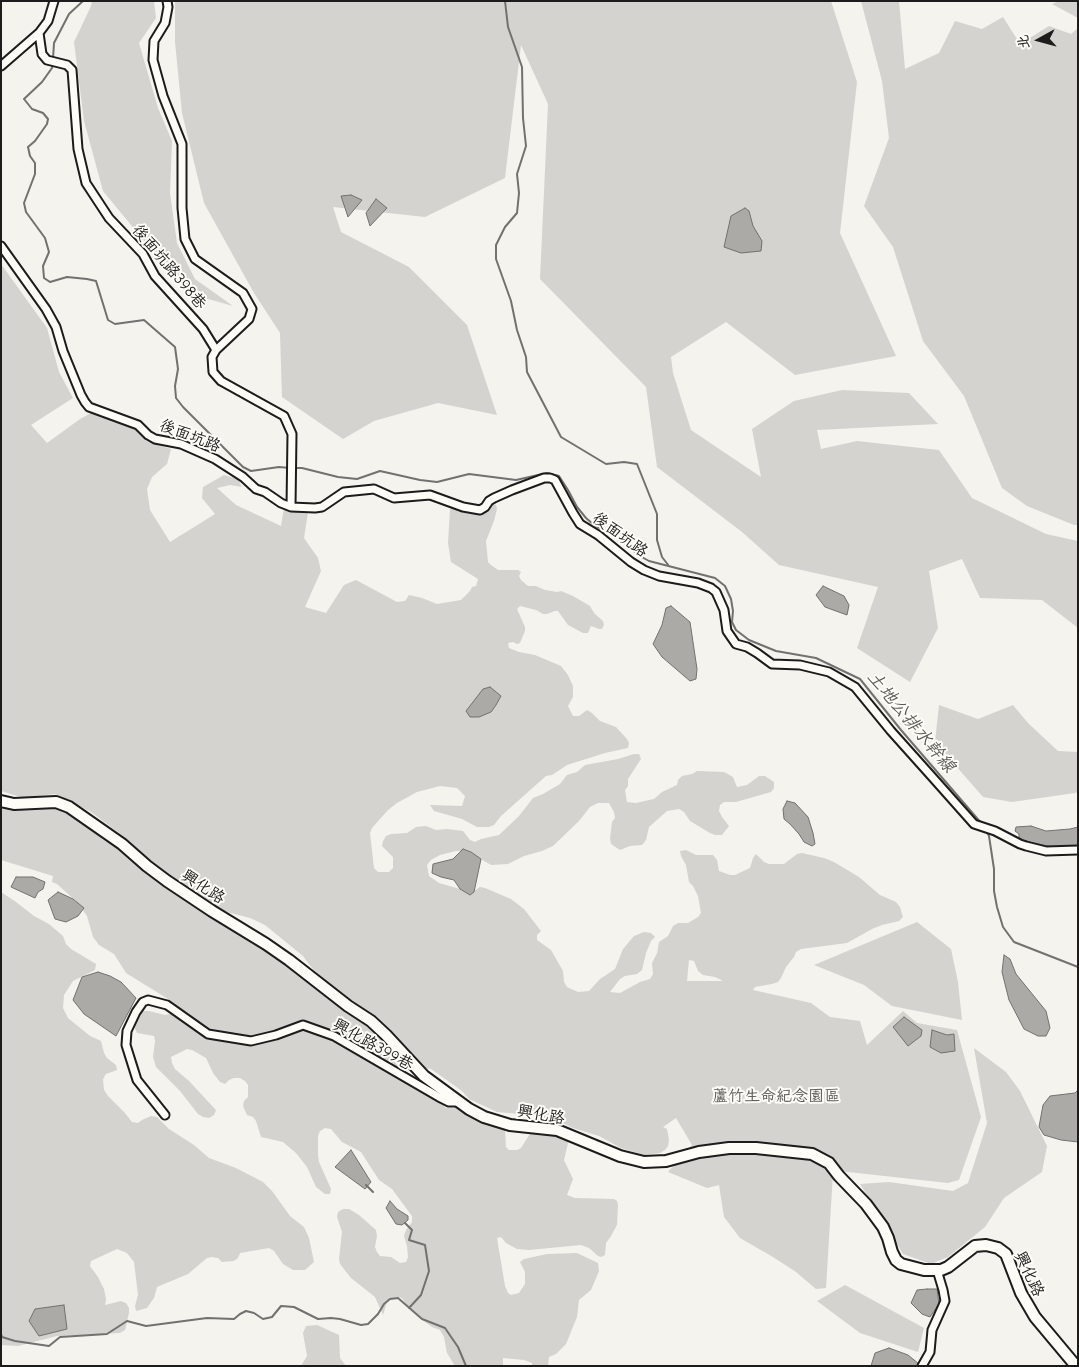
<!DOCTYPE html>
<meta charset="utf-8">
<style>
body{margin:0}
#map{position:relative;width:1079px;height:1367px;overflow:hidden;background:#f4f3ee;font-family:"Comic Neue","LXGW WenKai TC",sans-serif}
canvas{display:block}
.frame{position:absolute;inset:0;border:2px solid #1c1c1c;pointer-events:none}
.north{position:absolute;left:1014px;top:15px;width:50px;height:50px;-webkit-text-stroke:4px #fdfcf7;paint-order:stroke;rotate:263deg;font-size:14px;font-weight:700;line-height:20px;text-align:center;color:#1c1c1c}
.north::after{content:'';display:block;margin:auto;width:18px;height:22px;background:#1c1c1c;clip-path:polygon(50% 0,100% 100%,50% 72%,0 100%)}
</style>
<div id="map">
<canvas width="1079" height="1367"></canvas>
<div class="frame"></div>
<div class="north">北</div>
</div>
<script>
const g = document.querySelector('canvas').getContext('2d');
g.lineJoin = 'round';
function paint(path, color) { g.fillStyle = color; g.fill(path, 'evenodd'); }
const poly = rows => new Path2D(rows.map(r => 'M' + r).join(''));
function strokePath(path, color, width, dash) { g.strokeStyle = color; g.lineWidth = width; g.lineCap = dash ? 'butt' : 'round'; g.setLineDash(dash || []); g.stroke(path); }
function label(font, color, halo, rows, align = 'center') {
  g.font = font + ' "Comic Neue","LXGW WenKai TC",sans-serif'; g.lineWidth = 4; g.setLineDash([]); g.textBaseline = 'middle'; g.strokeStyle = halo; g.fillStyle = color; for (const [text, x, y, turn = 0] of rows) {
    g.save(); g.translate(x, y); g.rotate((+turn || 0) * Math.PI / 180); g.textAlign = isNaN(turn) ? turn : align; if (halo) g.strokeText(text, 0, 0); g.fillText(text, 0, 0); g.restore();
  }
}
paint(poly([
 [92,1,154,1,156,18,139,43,158,108,172,141,170,193,177,243,195,279,233,306,187,293,103,191,84,121,74,42,91,6],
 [175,1,831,1,857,82,840,233,896,356,795,375,726,322,671,357,673,373,691,430,761,477,752,429,794,401,842,390,909,393,938,424,817,430,821,449,857,441,939,450,972,498,1046,534,1078,541,1078,628,1042,600,980,598,962,559,929,571,938,628,910,682,857,648,878,587,779,565,742,532,657,467,646,387,540,279,548,104,521,45,505,178,425,217,333,207,341,232,409,267,467,325,497,415,438,403,374,421,343,439,282,397,280,333,254,293,204,203,182,113,175,42],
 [861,1,899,1,905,69,939,53,955,21,982,29,1003,17,1020,44,1049,26,1071,34,1078,28,1078,525,1074,525,1027,506,1002,488,964,396,923,341,893,247,864,206,889,138,882,81],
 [1059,1,1078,1,1078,18,1052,4],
 [1,264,47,328,59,372,73,398,31,425,47,443,80,419,91,413,128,424,139,430,146,441,171,449,167,464,152,477,147,489,150,510,170,542,215,514,202,498,203,487,224,475,238,479,242,487,230,485,217,488,236,505,281,526,284,508,308,512,304,538,318,558,321,571,305,607,326,613,344,585,356,580,397,602,405,601,409,595,422,598,437,604,461,600,470,591,472,587,476,586,478,579,451,562,448,543,450,509,463,509,481,515,493,505,496,505,497,509,494,521,486,541,488,562,491,565,498,570,518,570,521,572,519,576,521,580,528,586,536,586,545,590,557,592,561,591,573,596,590,606,594,613,603,621,604,625,602,629,599,629,591,626,588,633,583,633,568,625,558,611,555,611,547,614,543,614,536,610,520,606,517,609,525,627,525,631,520,643,517,644,513,642,508,643,509,648,519,652,535,655,561,666,568,675,573,686,573,697,568,706,573,716,579,716,587,710,592,713,600,721,616,727,627,739,629,743,628,748,605,753,567,765,552,775,546,776,501,816,494,825,489,827,477,827,462,819,434,811,430,805,462,806,465,796,457,788,440,786,417,792,397,803,388,810,372,828,370,833,374,868,378,872,389,872,393,868,393,857,382,846,383,841,386,836,391,834,407,833,416,827,426,826,436,830,447,829,463,831,470,840,475,842,481,839,499,835,519,816,533,798,543,794,560,784,567,775,577,772,585,765,618,759,634,754,639,754,641,759,628,779,628,786,625,790,627,802,636,803,654,799,662,792,677,785,678,780,682,776,692,774,697,771,724,772,733,777,737,787,747,785,759,776,765,776,774,782,774,788,771,792,736,802,724,802,720,805,719,811,722,817,729,826,722,835,715,835,710,833,690,821,684,812,679,809,667,811,649,827,646,840,642,845,630,846,620,850,611,844,610,838,612,822,615,818,614,812,609,803,598,803,590,807,579,821,553,846,542,851,524,856,508,864,491,865,467,851,456,851,440,855,431,860,427,865,429,876,439,883,460,889,471,893,480,887,485,888,511,899,524,909,541,931,537,935,537,940,551,950,563,971,564,982,567,987,578,992,589,991,600,979,615,969,623,949,634,936,644,932,651,933,655,937,651,941,646,953,642,970,637,974,625,976,620,979,610,992,620,993,640,982,650,979,653,974,652,963,657,953,659,942,668,936,673,926,678,923,688,923,698,917,701,913,698,896,693,886,689,882,686,865,681,856,680,851,686,850,696,855,713,855,717,860,719,871,730,875,735,875,750,868,753,858,756,854,764,862,769,864,784,864,797,854,802,853,824,858,834,862,859,877,880,895,896,902,900,907,903,917,899,921,882,925,872,929,847,943,801,949,796,952,794,957,786,967,781,978,778,982,772,984,755,987,753,990,811,1003,830,1017,860,1021,867,1045,903,1011,917,1023,957,1030,981,1117,959,1180,948,1183,848,1172,833,1173,826,1288,816,1289,796,1272,773,1257,740,1238,724,1217,719,1185,707,1188,668,1172,692,1145,676,1118,663,1127,667,1129,669,1140,668,1146,665,1150,660,1153,644,1155,621,1148,599,1136,573,1128,558,1121,542,1119,531,1115,497,1112,469,1099,462,1091,431,1069,423,1068,417,1062,381,1029,359,1005,330,986,312,968,303,956,265,925,250,918,227,912,206,903,165,874,123,836,91,812,62,797,55,794,24,798,1,791],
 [689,960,694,961,698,971,703,975,715,977,723,981,687,981],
 [939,705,978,719,1013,705,1028,723,1058,751,1078,752,1078,792,1075,793,1012,802,983,797,935,742],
 [1,804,60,806,83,819,103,840,117,847,197,908,209,914,222,925,247,937,268,953,297,970,350,1012,387,1039,394,1061,407,1076,434,1096,446,1108,462,1108,491,1125,502,1127,505,1130,506,1147,509,1150,517,1150,521,1148,531,1132,534,1130,569,1139,564,1160,573,1179,567,1195,575,1198,614,1199,617,1201,618,1205,617,1225,611,1236,606,1243,605,1255,601,1257,598,1256,589,1248,581,1245,529,1250,517,1249,506,1243,501,1237,497,1238,505,1286,508,1293,511,1295,519,1293,525,1284,525,1272,520,1262,524,1259,547,1254,577,1253,598,1263,599,1271,591,1290,579,1300,577,1317,566,1344,556,1354,549,1357,548,1366,532,1366,532,1363,524,1360,503,1358,503,1366,455,1366,447,1353,444,1337,440,1330,432,1327,424,1321,406,1304,402,1298,398,1297,390,1299,387,1302,383,1315,375,1297,351,1278,340,1264,339,1259,342,1232,337,1217,338,1212,343,1209,349,1209,359,1215,376,1230,377,1236,375,1247,377,1252,380,1256,391,1257,400,1263,406,1262,408,1257,407,1246,404,1236,406,1230,412,1222,412,1216,392,1189,379,1180,361,1152,342,1142,331,1129,325,1128,320,1131,318,1136,318,1155,319,1162,331,1189,330,1194,325,1194,316,1187,307,1167,296,1153,283,1142,261,1137,256,1121,253,1117,247,1115,243,1106,244,1101,248,1097,248,1085,245,1081,240,1078,234,1078,229,1080,225,1084,220,1082,213,1073,206,1058,192,1050,187,1049,171,1057,172,1063,175,1069,189,1081,216,1110,214,1115,209,1118,203,1117,198,1114,180,1091,156,1067,153,1057,155,1041,154,1036,137,1033,133,1024,138,1014,143,1011,149,1011,165,1015,170,1014,171,1004,168,999,126,973,114,954,99,945,93,937,87,916,78,903,57,884,52,882,53,876,1,860],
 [1,892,16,902,34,916,49,924,63,936,66,944,71,949,96,964,95,970,73,981,64,995,63,1008,68,1018,90,1036,101,1041,104,1053,107,1058,116,1065,117,1070,106,1074,103,1079,104,1090,108,1096,125,1113,132,1122,138,1123,142,1120,151,1116,157,1117,169,1129,194,1145,209,1158,236,1168,263,1182,272,1191,290,1216,304,1227,309,1238,314,1262,305,1270,293,1270,283,1264,274,1251,269,1248,240,1253,238,1258,234,1261,222,1262,218,1258,212,1257,207,1258,188,1274,157,1287,154,1298,147,1308,136,1311,135,1306,138,1295,134,1262,127,1253,117,1249,91,1261,90,1266,98,1277,104,1289,106,1299,105,1305,121,1301,126,1303,129,1308,129,1313,125,1330,120,1333,57,1336,18,1346,1,1345],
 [917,922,951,949,958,982,962,1020,892,1006,864,985,814,965],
 [974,1048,1006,1072,1020,1091,1047,1146,1042,1172,1004,1198,985,1227,948,1257,931,1264,903,1254,860,1184,889,1182,953,1191,968,1183,987,1123],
 [845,1285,924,1328,918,1352,860,1333,817,1301],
 [317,1325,339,1335,340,1358,346,1366,301,1366,307,1356,303,1333,306,1326]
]), '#d4d3cf');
const water = poly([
 [351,195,362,200,348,217,341,196,351,195],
 [376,199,387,208,370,226,366,213,376,199],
 [745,208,749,211,753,226,762,241,761,251,741,253,724,247,731,216,745,208],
 [823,586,844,596,849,605,847,615,825,607,816,595,823,586],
 [671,606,690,622,697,669,696,679,690,681,662,657,653,644,662,625,666,608,671,606],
 [490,687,501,696,496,705,491,712,479,717,470,717,466,711,483,689,490,687],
 [787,801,795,803,808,817,813,833,815,844,812,846,804,842,799,834,790,824,784,819,783,809,787,801],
 [1031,826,1046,831,1070,829,1078,827,1078,846,1053,847,1033,843,1019,839,1019,834,1015,831,1016,827,1031,826],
 [463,849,471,852,481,859,474,892,470,895,460,889,454,880,441,877,432,873,433,864,453,859,463,849],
 [16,877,33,877,45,882,43,889,38,892,35,898,11,887,16,877],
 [58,892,73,899,84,908,78,916,66,922,55,919,48,900,58,892],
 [1004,955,1010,959,1016,974,1046,1011,1050,1028,1046,1036,1038,1036,1024,1029,1009,1000,1002,972,1004,955],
 [98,972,110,976,121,982,136,998,116,1036,84,1014,73,1000,82,977,98,972],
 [904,1017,922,1030,921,1036,908,1046,893,1027,904,1017],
 [932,1030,947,1035,954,1034,955,1051,941,1053,930,1047,932,1030],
 [1078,1090,1078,1142,1061,1140,1044,1135,1039,1127,1043,1105,1050,1096,1075,1093,1078,1090],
 [351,1150,371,1182,365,1189,335,1167,351,1150],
 [390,1201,397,1209,408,1216,408,1220,402,1225,396,1224,386,1208,390,1201],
 [927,1289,937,1289,939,1304,930,1317,922,1314,911,1303,917,1290,927,1289],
 [64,1305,67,1329,39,1336,29,1321,35,1309,64,1305],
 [889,1348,908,1355,919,1364,918,1366,871,1366,875,1353,889,1348]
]);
paint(water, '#abaaa6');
strokePath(water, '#72716f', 1);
strokePath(poly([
 [505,1,508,27,522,67,523,118,526,146,517,174,519,193,517,213,505,227,496,245,496,259,511,301,517,330,526,357,527,372,561,437,606,464,624,462,637,464,657,514,657,540,662,557,669,566],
 [53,59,54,43,69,14,83,1],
 [53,64,52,68,42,82,24,99,32,109,43,113,48,119,47,124,35,141,28,147,30,156,35,163,35,174,24,203,26,212,45,238,49,252,43,266,44,278,50,282,67,277,87,279,96,281,108,320,115,324,144,320,175,347,178,369,175,386,176,398,183,407,243,467,251,471,279,467,290,468],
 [294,468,302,468,338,477,357,479,380,471,420,480,437,482,469,474,516,480,547,473,559,476,568,490,577,507,586,518,594,525,614,535,640,556,649,561,715,578,725,586,731,599,733,611,732,622,736,630,749,640,776,651,816,658,860,679,901,730,982,824],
 [986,830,989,836,994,869,994,891,997,907,1003,927,1014,942,1078,967],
 [366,1185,373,1192],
 [405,1223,412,1230,409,1240,425,1245,429,1271,421,1295,409,1308],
 [1,1334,2,1337,15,1341,49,1346,60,1337,107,1334,127,1321,146,1326,207,1318,234,1319,240,1314,246,1311,254,1313,263,1319,272,1317,281,1306,294,1307,318,1319,331,1318,340,1319,361,1325,368,1324,378,1314,384,1304,390,1299,398,1298,422,1319,445,1328,458,1347,466,1366]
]), '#72716f', 2);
const street = poly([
 [167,1,168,7,165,23,154,41,153,60,163,96,182,144,182,208,185,239,195,259,243,293,252,309,249,319,216,350],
 [39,33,48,21,54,1],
 [1,66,39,33,42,54,47,60,67,65,72,70,78,149,86,183,109,218,143,254,155,276,203,329,216,350,212,357,213,372,221,381,284,416,292,434,291,507],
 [1,246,46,309,56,327,63,351,81,395,85,402,89,407,138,425,148,435,155,439,181,444,215,459,243,477,256,489,265,492,281,503,291,507,315,508,322,507,344,492,374,489,394,498,430,495,463,507,480,510,485,507,489,501,494,498,512,490,544,478,550,478,555,480,573,513,580,524,598,535,631,562,644,570,659,576,698,583,711,588,716,592,724,610,727,631,736,644,747,647,757,653,772,664,800,665,829,672,855,687,891,731,934,779,974,824,995,831,1020,844,1026,846,1046,851,1078,850],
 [165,1115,137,1080,126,1045,127,1031,136,1012,143,1002,148,1000,167,1005,208,1034,251,1041,276,1035,303,1025,334,1036,439,1097,449,1102,458,1102],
 [922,1366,930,1352,932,1330,945,1301,943,1290,937,1270]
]);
const secondary = poly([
 [1,801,14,804,56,802,69,807,122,844,147,866,167,881,212,911,266,944,289,960,348,1006,371,1021,386,1035,424,1076,469,1109,484,1117,510,1125,557,1130,620,1156,644,1162,666,1161,699,1152,729,1148,756,1148,812,1154,829,1163,839,1176,866,1204,883,1227,888,1238,892,1252,896,1260,901,1264,924,1270,941,1270,948,1267,975,1246,986,1245,998,1248,1006,1254,1021,1293,1035,1317,1076,1366]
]);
strokePath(street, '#1c1c1c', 11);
strokePath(secondary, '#1c1c1c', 14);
strokePath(street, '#fdfcf7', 7);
strokePath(secondary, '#fdfcf7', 10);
label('16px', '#1c1c1c', '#fdfcf7', [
 ["後面坑路398巷",169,267,50],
 ["後面坑路",190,436,21],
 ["後面坑路",620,535,36],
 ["興化路",203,887,33],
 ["興化路399巷",373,1045,29],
 ["興化路",541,1115,10],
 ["興化路",1029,1274,65]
]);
label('16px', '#5c5c5b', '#fdfcf7', [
 ["蘆竹生命紀念園區",776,1096]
]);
label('italic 18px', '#5c5c5a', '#fdfcf7', [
 ["土地公排水幹線",911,722,50]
]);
</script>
